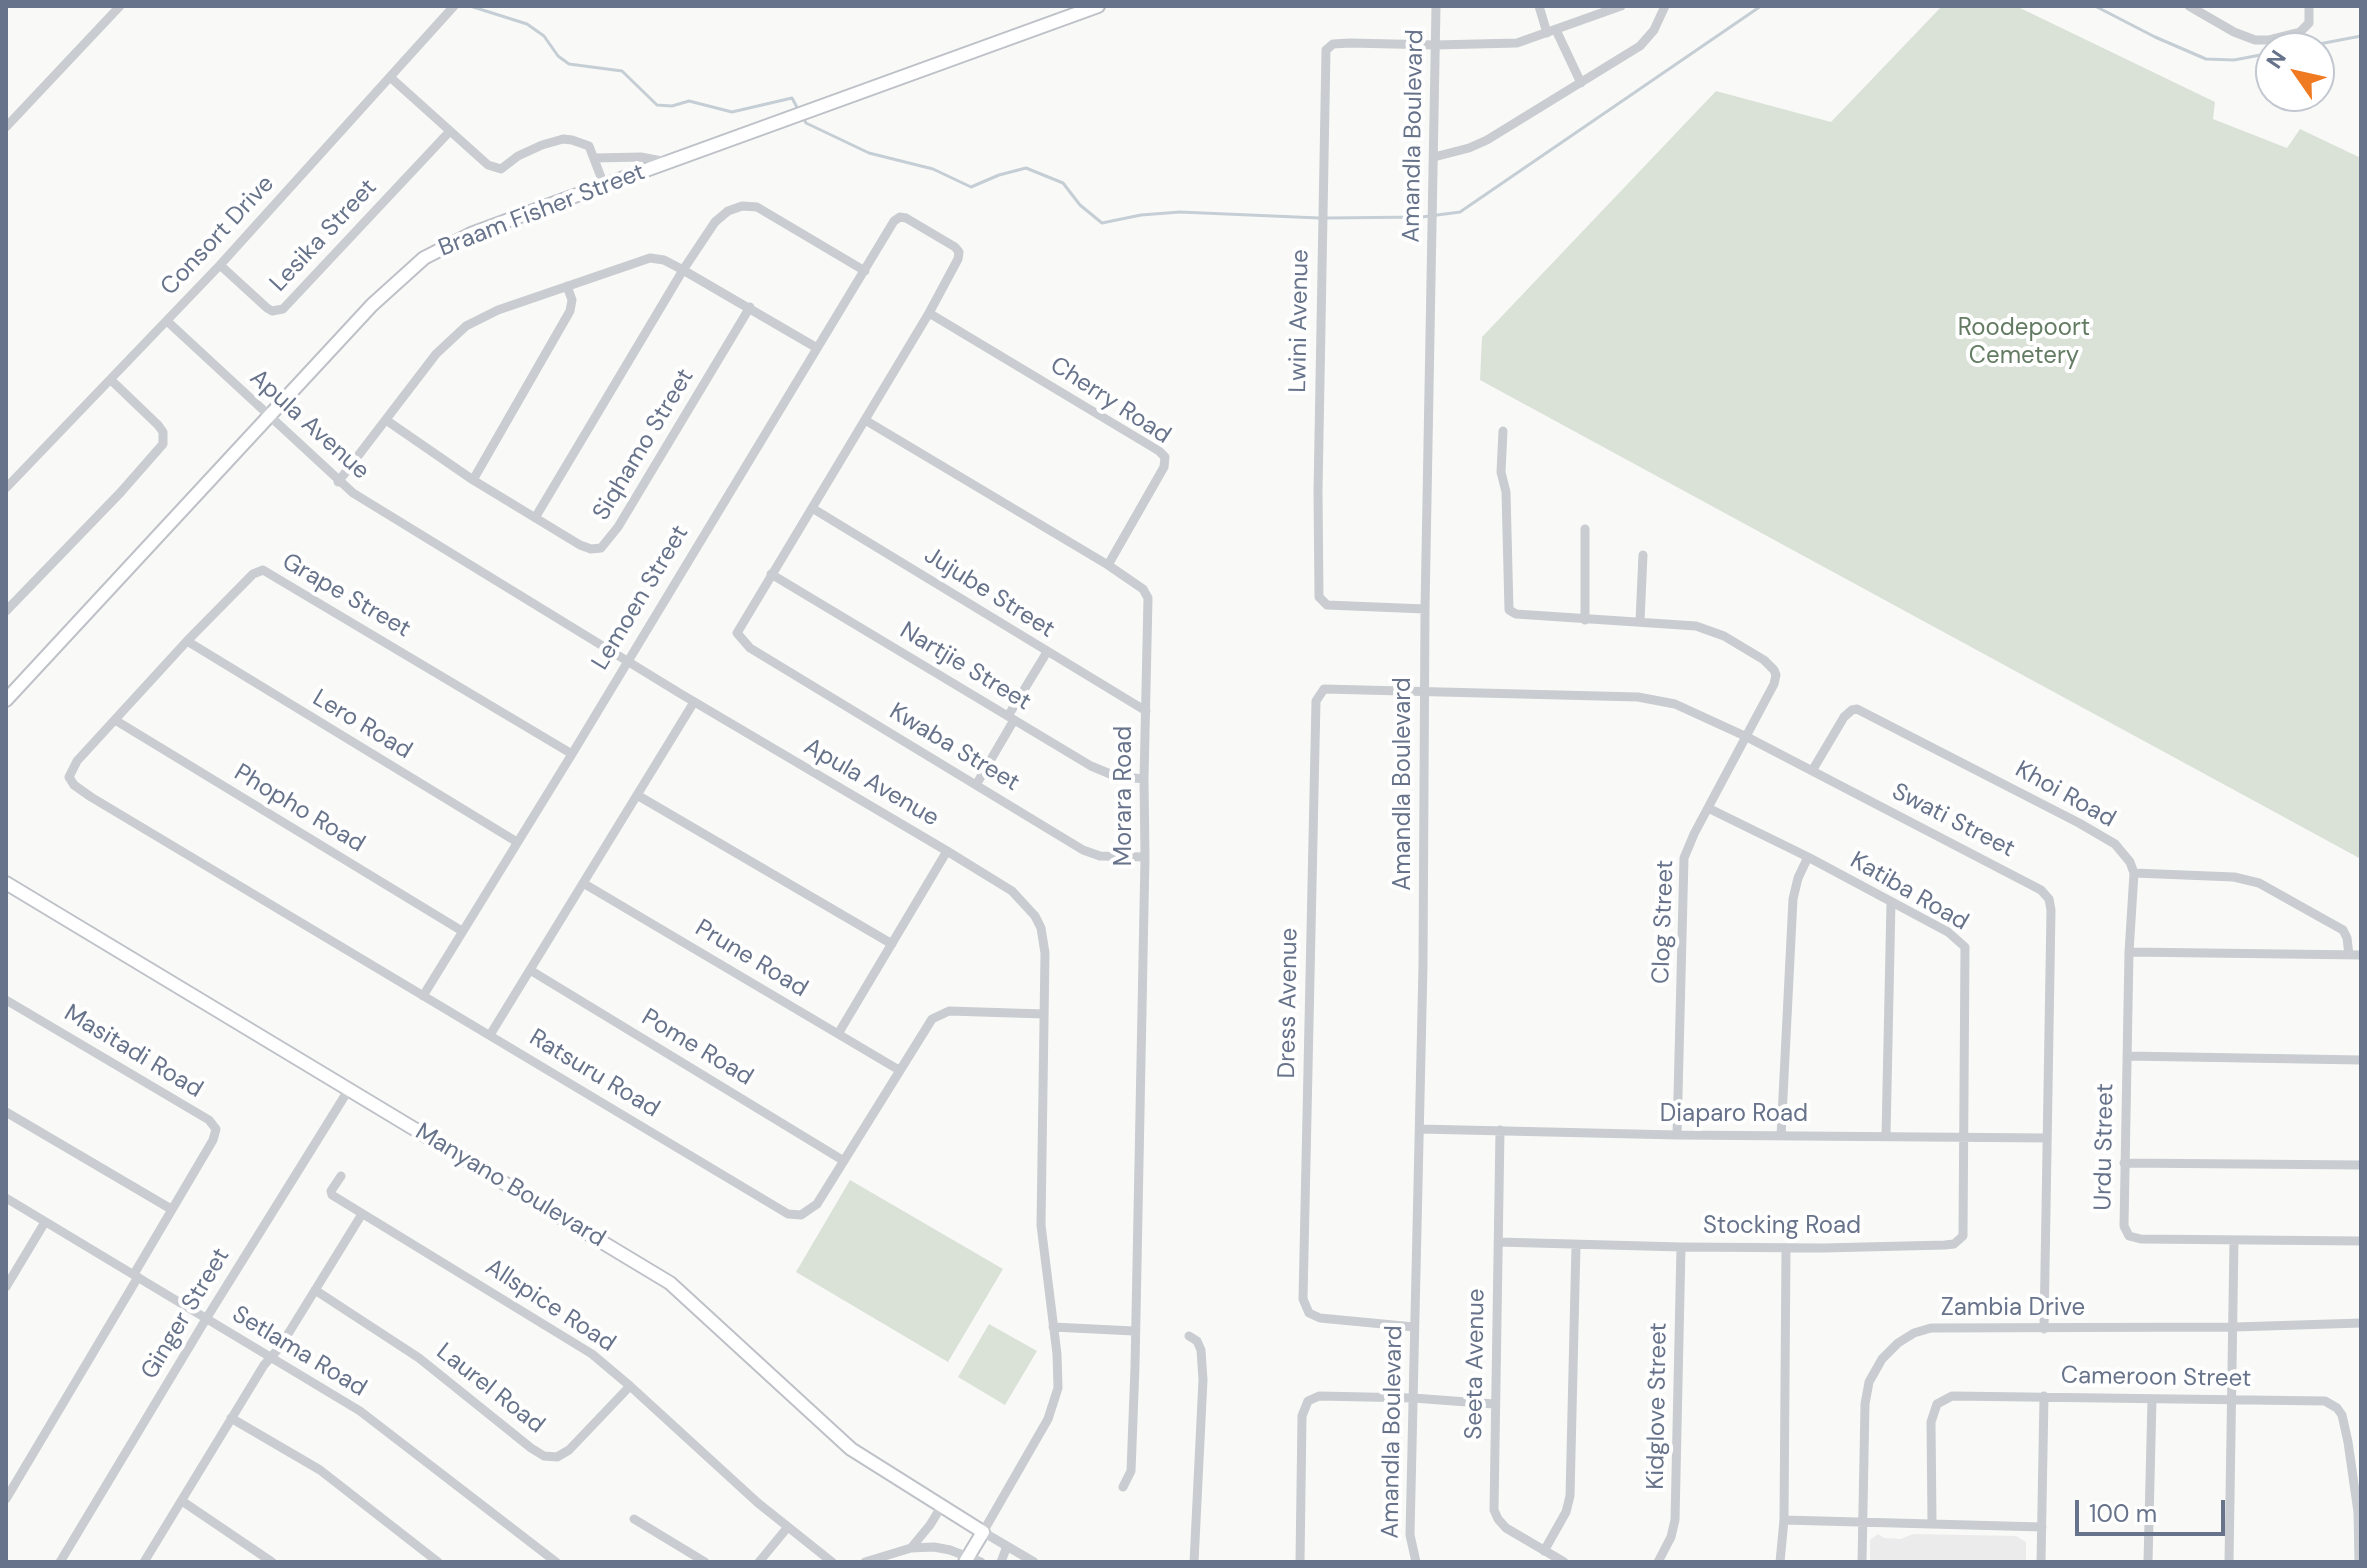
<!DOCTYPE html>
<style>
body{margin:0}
#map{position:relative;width:2367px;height:1568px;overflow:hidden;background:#f9faf7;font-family:"DM Sans",sans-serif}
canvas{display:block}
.frame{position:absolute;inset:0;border:8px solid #67738a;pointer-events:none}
.north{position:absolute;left:2255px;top:32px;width:80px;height:80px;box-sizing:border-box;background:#fff;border:2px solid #c2c7d0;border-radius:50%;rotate:304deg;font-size:22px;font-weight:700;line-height:32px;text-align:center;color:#67738a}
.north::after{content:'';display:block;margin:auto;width:28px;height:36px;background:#ef7a22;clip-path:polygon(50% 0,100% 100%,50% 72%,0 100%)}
.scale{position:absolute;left:2075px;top:1500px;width:150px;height:36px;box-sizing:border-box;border:4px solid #67738a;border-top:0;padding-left:10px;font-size:24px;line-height:28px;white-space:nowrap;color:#67738a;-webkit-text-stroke:6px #fff;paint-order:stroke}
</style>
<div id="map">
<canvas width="2367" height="1568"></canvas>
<div class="frame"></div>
<div class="north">N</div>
<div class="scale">100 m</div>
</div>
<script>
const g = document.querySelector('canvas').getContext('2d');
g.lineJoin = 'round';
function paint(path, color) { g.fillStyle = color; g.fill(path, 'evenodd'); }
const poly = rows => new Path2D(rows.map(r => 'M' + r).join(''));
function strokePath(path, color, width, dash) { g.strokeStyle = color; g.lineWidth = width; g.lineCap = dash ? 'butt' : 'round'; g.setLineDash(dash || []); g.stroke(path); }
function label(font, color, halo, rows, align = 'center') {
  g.font = font + ' "DM Sans",sans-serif'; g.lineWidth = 8; g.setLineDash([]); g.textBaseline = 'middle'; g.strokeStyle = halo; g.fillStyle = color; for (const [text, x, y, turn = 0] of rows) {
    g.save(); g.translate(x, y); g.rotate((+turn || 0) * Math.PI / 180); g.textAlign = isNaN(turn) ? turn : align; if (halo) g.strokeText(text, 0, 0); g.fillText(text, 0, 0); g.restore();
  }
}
paint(poly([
 [1878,1534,1884,1538,1901,1539,1913,1534,2016,1536,2026,1542,2026,1562,1870,1562,1870,1540]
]), '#eaebea');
paint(poly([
 [1942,6,2016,6,2215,102,2213,119,2287,148,2300,129,2361,158,2361,859,1480,380,1482,337,1716,91,1831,122],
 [850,1180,1003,1269,948,1362,796,1272],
 [989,1324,1037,1351,1005,1405,958,1377]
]), '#dae2d8');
strokePath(poly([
 [470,6,527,24,544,36,558,56,569,64,622,71,657,105,672,106,689,101,732,112,792,98,799,111],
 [2095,6,2155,37,2206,59,2234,60,2271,53],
 [2298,48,2361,36],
 [803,117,806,123,869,153,933,169,971,187,999,175,1026,168,1063,183,1080,205,1102,223,1141,215,1180,212,1319,218],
 [1327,218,1422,217,1460,212,1761,6]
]), '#c6ced5', 3);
const secondary = poly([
 [6,700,372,305,424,258,471,234,544,207,1098,6],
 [6,883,670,1283,851,1449,983,1532,965,1562]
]);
strokePath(secondary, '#bec1c7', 16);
strokePath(poly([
 [1539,6,1547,33],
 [2189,6,2234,32,2255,40,2268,40,2300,32,2309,23,2309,6],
 [1556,30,1581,83],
 [390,77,488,165,501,169,518,156,542,145,563,139,572,140,589,146,604,185],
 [6,127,120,6],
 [1434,157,1469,148,1487,140,1640,46,1654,30,1665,6],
 [595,158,641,157,667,162],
 [220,265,267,308,272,311,283,309,450,131],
 [929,313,1159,451,1165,457,1164,467,1108,565],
 [167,321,353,493,681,694,947,851,1012,891,1035,916,1041,928,1045,953,1041,1225,1057,1354,1058,1388,1048,1419,983,1532,1034,1562],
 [386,420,473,480,580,545,591,549,601,548,618,527,750,307],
 [865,420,1108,565,1143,589,1148,598,1144,779,1145,857,1135,1367,1131,1471,1123,1487],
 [1503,431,1501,472,1506,492,1509,610,1516,614,1696,626,1724,636,1764,660,1774,670,1776,675,1774,684,1694,834,1684,858,1677,1135],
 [473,480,570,311,572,300,567,286],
 [338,482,436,354,466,326,498,310,650,258,664,260,683,270,817,348],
 [6,488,220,265,454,6],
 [812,508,1146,711],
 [535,518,683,270,715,222,728,211,742,206,757,207,865,271],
 [771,574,1091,766,1115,776,1144,779],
 [1425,609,1327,605,1319,597,1318,491,1326,50,1333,44,1350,43,1436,45,1517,43,1621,6],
 [6,611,120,493,163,444,163,432,158,425,111,380],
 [1585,620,1585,529],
 [1640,621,1643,555],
 [187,641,517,842],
 [1008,716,1047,652],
 [115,720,462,931],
 [572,754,263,570,253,574,187,641,77,761,69,777,74,785,91,797,788,1214,801,1215,817,1204,932,1019,949,1011,1044,1014],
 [1812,771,1844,717,1852,710,1857,709,2079,823,2115,844,2130,862,2134,873,2129,952,2124,1226,2129,1236,2141,1239,2361,1241],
 [976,785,1014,720],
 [637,795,892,944],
 [2134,873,2234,877,2259,883,2343,930,2347,938,2349,955],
 [583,883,899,1070],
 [2129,952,2361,955],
 [530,970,844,1161],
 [423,996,572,754,894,221,900,217,906,218,955,247,959,252,958,259,929,313,737,633,750,648,1083,850,1100,856,1145,857],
 [6,1000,209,1120,216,1129,213,1140,134,1274],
 [838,1034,947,851],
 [490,1035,694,702],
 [2127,1056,2361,1060],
 [6,1112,171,1209],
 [1420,1129,1677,1135,2047,1138],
 [1500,1130,1494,1510,1498,1519,1506,1528,1564,1562],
 [1886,1135,1891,902],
 [1781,1136,1793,899,1798,878,1808,857],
 [2124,1163,2361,1165],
 [341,1176,331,1191,332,1195,592,1354,630,1386,758,1503,832,1562],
 [6,1198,360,1411,556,1562],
 [1498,1242,1681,1247,1824,1248,1945,1245,1954,1244,1963,1236,1965,947,1948,932,1808,857,1708,808],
 [6,1287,45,1222],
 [315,1290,419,1358,531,1448,544,1456,557,1457,569,1450,630,1386],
 [1053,1327,1134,1331],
 [1414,1327,1320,1318,1309,1313,1303,1299,1316,701,1324,689,1638,697,1675,704,1747,737,2041,890,2049,899,2051,910,2044,1329],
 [1189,1336,1197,1341,1201,1350,1203,1380,1194,1562],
 [231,1418,320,1470,438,1562],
 [6,1499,138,1277],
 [182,1501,272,1562],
 [634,1519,705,1562],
 [1784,1520,2042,1527],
 [1932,1522,1931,1422,1937,1404,1952,1396,2325,1401,2337,1408,2342,1415,2348,1442,2358,1512,2359,1562],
 [911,1548,930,1525,941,1507],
 [1544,1551,1566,1512,1570,1496,1576,1245],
 [60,1562,206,1319,349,1089],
 [144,1562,264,1365,280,1347,362,1214],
 [759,1562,787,1528],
 [865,1562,911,1548,934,1547,950,1550,981,1562],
 [1001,1562,1007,1546],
 [1300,1562,1302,1416,1308,1401,1319,1396,1413,1398,1494,1404],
 [1416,1562,1410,1535,1423,966,1425,609,1436,6],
 [1658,1562,1671,1537,1675,1520,1681,1247],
 [1780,1562,1784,1520,1786,1248],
 [1862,1562,1865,1404,1869,1382,1882,1359,1898,1343,1914,1333,1931,1328,2235,1327,2361,1323],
 [2041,1562,2044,1396],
 [2148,1562,2152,1399],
 [2229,1562,2234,1240]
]), '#c9ccd0', 9);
strokePath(secondary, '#fff', 12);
label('24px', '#67738a', '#fff', [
 ["Amandla Boulevard",1414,136,-89],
 ["Braam Fisher Street",542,211,-21],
 ["Consort Drive",218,236,-47],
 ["Lesika Street",324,236,-47],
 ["Lwini Avenue",1300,321,-89],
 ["Cherry Road",1110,401,33],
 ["Apula Avenue",309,425,42],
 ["Siqhamo Street",644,445,-59],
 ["Jujube Street",989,593,32],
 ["Grape Street",346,596,30],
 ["Lemoen Street",641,598,-59],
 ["Nartjie Street",965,667,31],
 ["Lero Road",362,725,31],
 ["Kwaba Street",954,748,31],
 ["Apula Avenue",871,783,30],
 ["Amandla Boulevard",1404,784,-90],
 ["Khoi Road",2065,795,29],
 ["Morara Road",1125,796,-90],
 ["Phopho Road",299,809,31],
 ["Swati Street",1953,821,27],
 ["Katiba Road",1909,892,30],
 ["Clog Street",1664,922,-88],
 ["Prune Road",751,959,31],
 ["Dress Avenue",1289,1003,-89],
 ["Pome Road",697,1048,31],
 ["Masitadi Road",133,1052,31],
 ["Ratsuru Road",594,1074,31],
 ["Diaparo Road",1734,1115],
 ["Urdu Street",2105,1147,-89],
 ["Manyano Boulevard",510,1186,31],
 ["Stocking Road",1782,1227],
 ["Allspice Road",550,1306,33],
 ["Zambia Drive",2013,1309],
 ["Ginger Street",186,1314,-59],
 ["Setlama Road",299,1352,31],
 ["Seeta Avenue",1476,1364,-89],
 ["Cameroon Street",2156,1378,1],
 ["Laurel Road",490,1389,38],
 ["Kidglove Street",1658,1406,-89],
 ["Amandla Boulevard",1393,1432,-89]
]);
label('24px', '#627b62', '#fff', [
 ["Roodepoort",2024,329],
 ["Cemetery",2024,357]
]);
</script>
